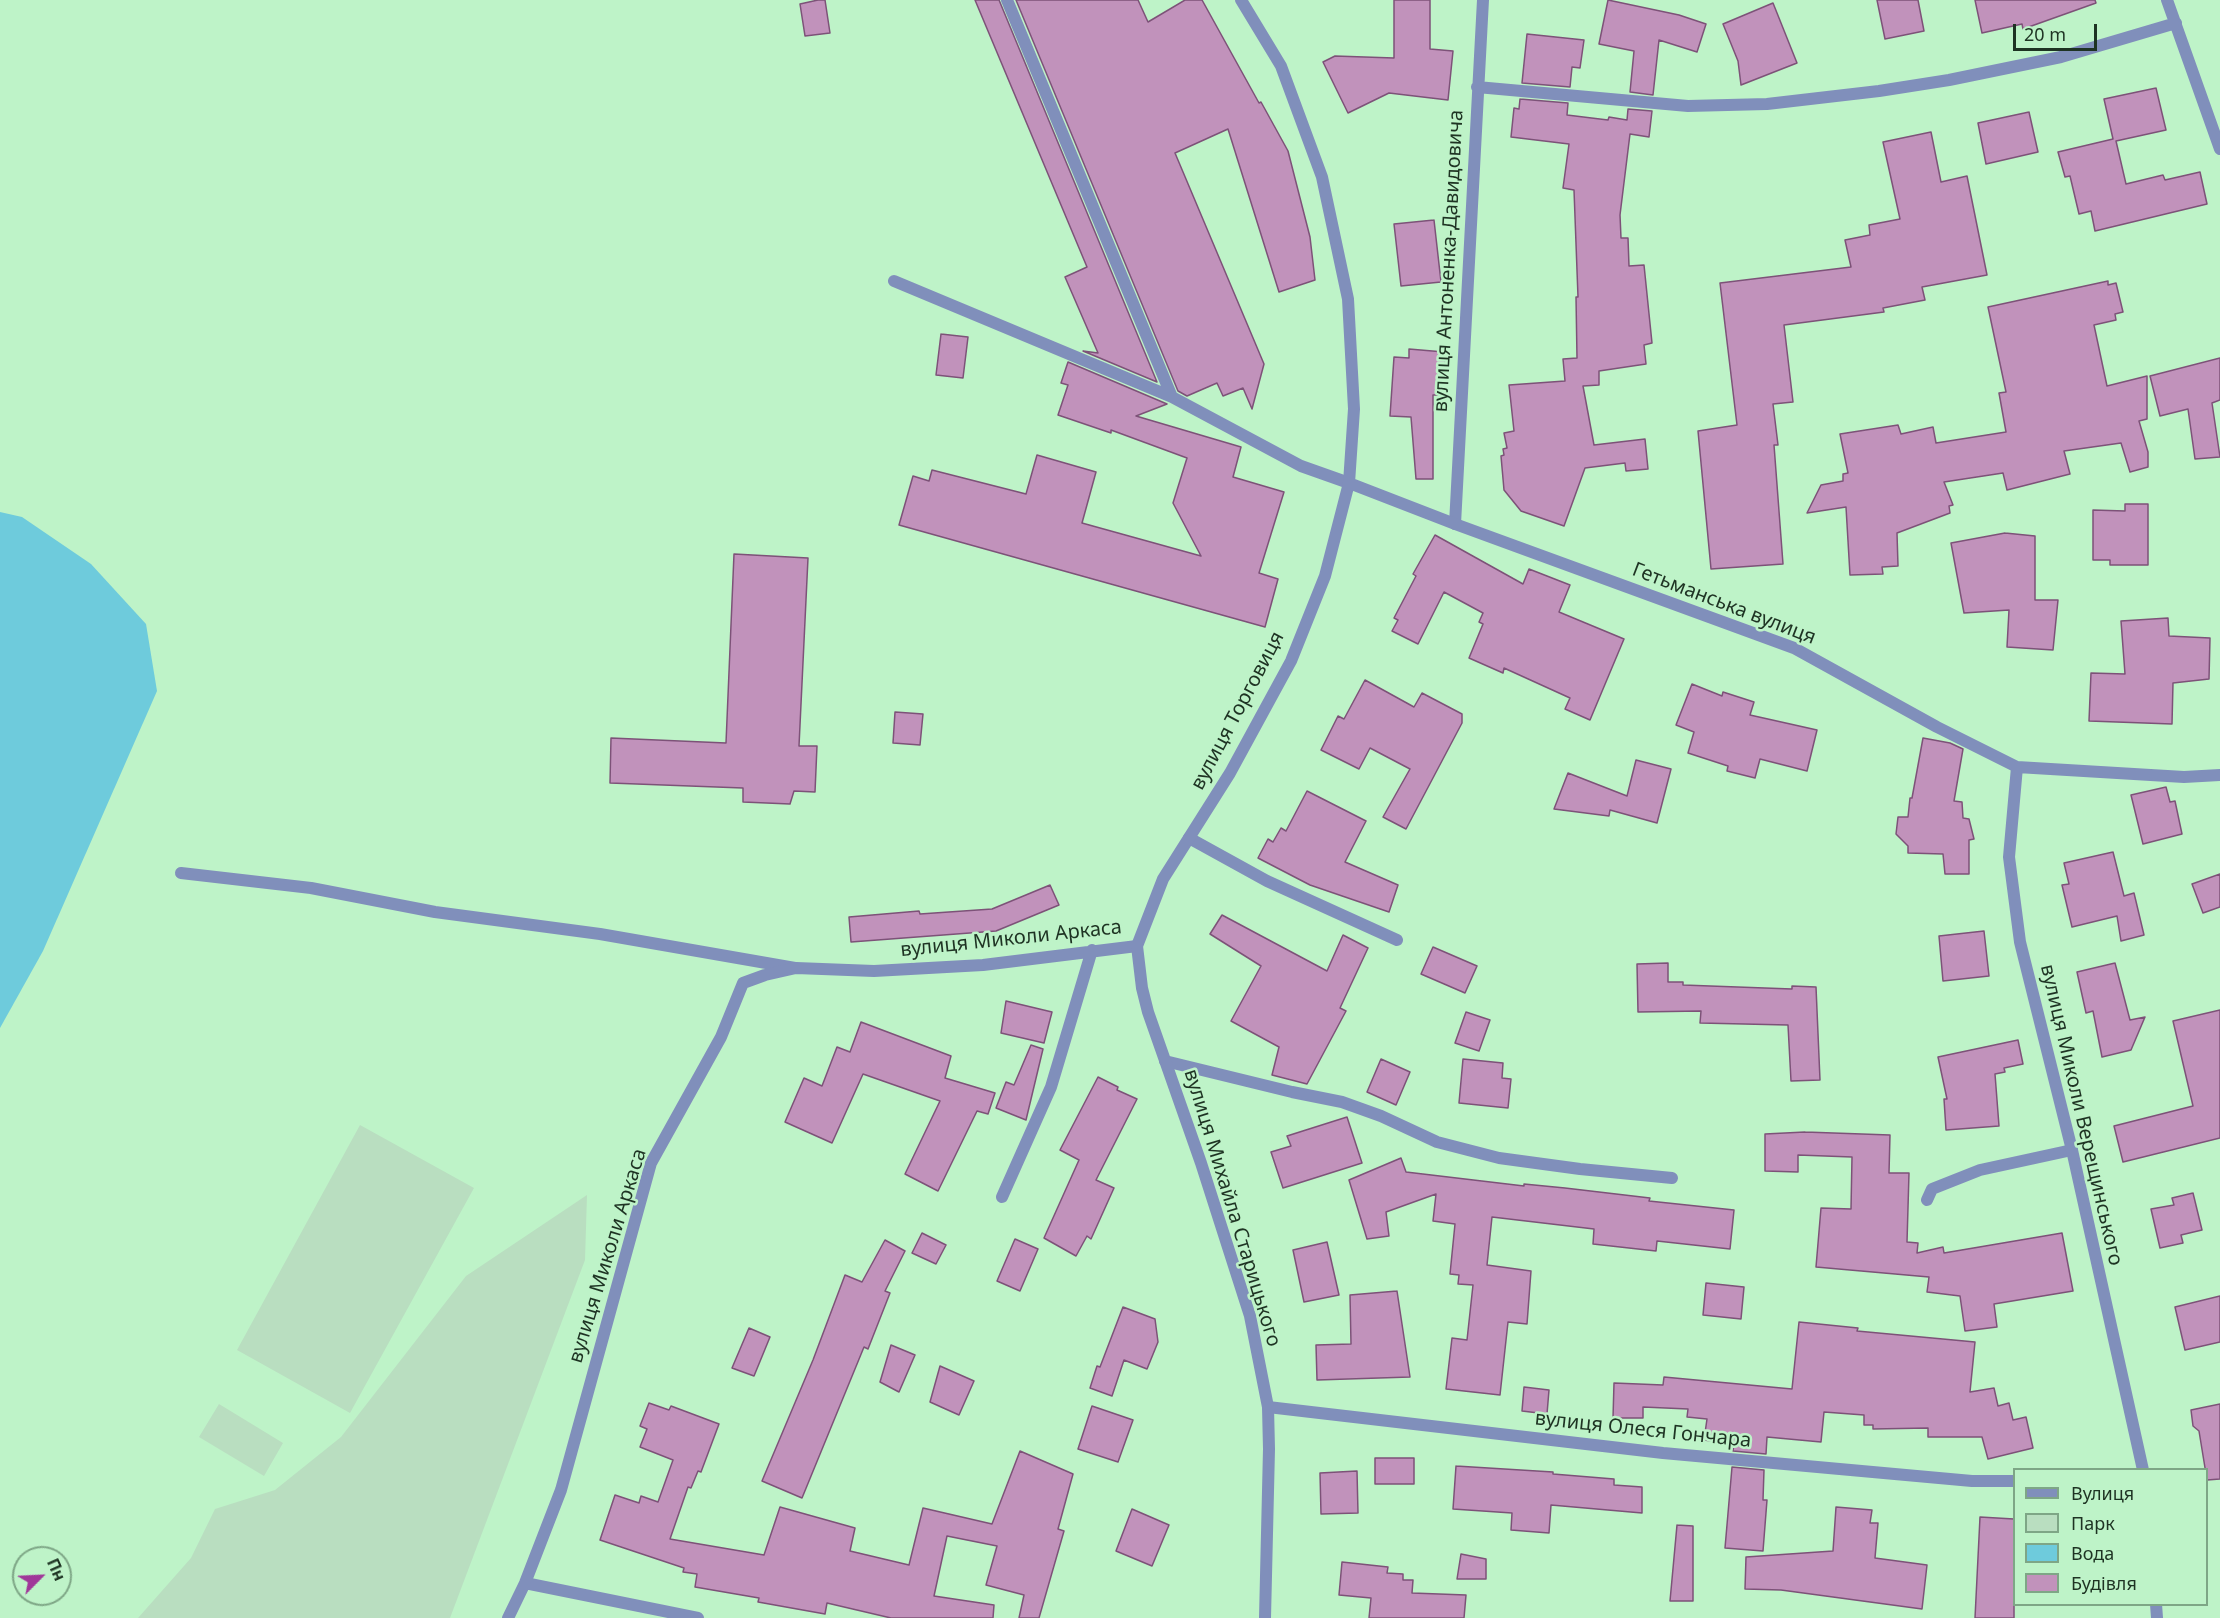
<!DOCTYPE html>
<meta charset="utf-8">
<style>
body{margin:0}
#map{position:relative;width:2220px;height:1618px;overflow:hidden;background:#bef3c8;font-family:"Noto Sans",sans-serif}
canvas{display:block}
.legend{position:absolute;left:2013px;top:1468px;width:195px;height:138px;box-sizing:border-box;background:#bef3c8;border:2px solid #7ea686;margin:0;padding:8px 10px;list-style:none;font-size:18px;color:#1e3323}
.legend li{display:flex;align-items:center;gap:12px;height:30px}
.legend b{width:30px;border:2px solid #7ea686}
.north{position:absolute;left:12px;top:1546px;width:60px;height:60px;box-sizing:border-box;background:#bef3c8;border:2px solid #7ea686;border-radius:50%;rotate:66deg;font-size:16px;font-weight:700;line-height:24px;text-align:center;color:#1e3323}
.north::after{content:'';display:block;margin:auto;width:21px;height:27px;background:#a03799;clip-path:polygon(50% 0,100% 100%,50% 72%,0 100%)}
.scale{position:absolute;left:2013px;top:24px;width:84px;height:27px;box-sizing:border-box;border:3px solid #1e3323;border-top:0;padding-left:8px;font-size:18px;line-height:21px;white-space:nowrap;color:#1e3323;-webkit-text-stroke:4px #bef3c8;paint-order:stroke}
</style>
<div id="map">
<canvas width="2220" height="1618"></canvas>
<ul class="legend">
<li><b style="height:8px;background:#808fbb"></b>Вулиця</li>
<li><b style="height:16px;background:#b9dec0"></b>Парк</li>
<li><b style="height:16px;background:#6ecbdc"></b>Вода</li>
<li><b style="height:16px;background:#c192bb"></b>Будівля</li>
</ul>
<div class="north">Пн</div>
<div class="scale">20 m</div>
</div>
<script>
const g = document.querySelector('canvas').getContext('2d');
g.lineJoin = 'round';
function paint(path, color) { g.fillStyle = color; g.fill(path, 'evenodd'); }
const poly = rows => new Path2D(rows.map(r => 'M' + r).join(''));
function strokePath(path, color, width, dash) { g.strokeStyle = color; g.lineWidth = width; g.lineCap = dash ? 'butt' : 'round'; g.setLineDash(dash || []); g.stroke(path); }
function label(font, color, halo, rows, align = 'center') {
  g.font = font + ' "Noto Sans",sans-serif'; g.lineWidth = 5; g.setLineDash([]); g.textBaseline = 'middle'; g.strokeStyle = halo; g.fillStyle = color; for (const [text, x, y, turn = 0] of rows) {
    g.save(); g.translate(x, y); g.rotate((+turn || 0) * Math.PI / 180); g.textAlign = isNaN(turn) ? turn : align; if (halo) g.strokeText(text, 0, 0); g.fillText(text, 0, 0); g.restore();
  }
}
paint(poly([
 [360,1125,474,1188,350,1413,237,1350],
 [587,1195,585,1260,450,1618,138,1618,191,1558,215,1509,275,1490,341,1437,466,1276],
 [219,1404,283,1443,264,1476,199,1437]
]), '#b9dec0');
paint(poly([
 [0,512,22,517,91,564,146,624,157,691,43,951,0,1028]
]), '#6ecbdc');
const building = poly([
 [818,0,825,0,830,33,805,36,800,4,818,0],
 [975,0,999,0,1157,382,1083,351,1098,353,1065,277,1087,267,975,0],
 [1016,0,1138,0,1148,22,1185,0,1202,0,1259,103,1261,102,1288,151,1310,237,1315,280,1279,292,1228,129,1175,153,1264,364,1252,409,1243,388,1223,396,1217,383,1187,396,1178,391,1016,0],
 [1394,0,1430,0,1430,49,1453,51,1448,100,1389,93,1348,113,1323,62,1335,56,1394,58,1394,0],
 [1608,0,1679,15,1706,24,1697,52,1659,40,1653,95,1630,92,1634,51,1599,44,1608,0],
 [1877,0,1918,0,1924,31,1885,39,1877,0],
 [1975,0,2095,0,2096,3,2023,29,2022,24,1982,33,1975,0],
 [1773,3,1797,63,1741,85,1738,61,1723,24,1773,3],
 [1527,34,1584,40,1580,68,1572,67,1570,87,1522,83,1527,34],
 [2156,88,2166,130,2116,141,2126,184,2163,175,2165,180,2200,172,2207,204,2095,231,2091,211,2079,214,2070,176,2065,177,2058,152,2113,139,2104,99,2156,88],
 [1520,99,1568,103,1567,115,1608,120,1609,117,1627,120,1628,109,1652,111,1649,137,1630,134,1620,215,1621,238,1628,238,1629,266,1644,265,1652,343,1644,345,1646,364,1599,371,1599,385,1583,386,1594,445,1645,439,1648,469,1626,471,1625,463,1585,468,1564,526,1521,511,1504,490,1501,456,1504,455,1503,449,1507,448,1504,433,1514,431,1509,385,1565,381,1563,359,1577,358,1576,297,1578,297,1574,190,1563,188,1569,144,1511,137,1514,108,1519,109,1520,99],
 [2029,112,2038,152,1986,164,1978,123,2029,112],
 [1931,132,1941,182,1967,176,1987,275,1922,287,1925,300,1883,308,1884,312,1784,325,1793,402,1773,404,1778,445,1774,445,1783,564,1711,569,1698,431,1737,425,1720,283,1851,267,1845,240,1870,235,1869,225,1900,219,1883,142,1931,132],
 [1434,220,1441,282,1401,286,1394,224,1434,220],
 [2108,281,2108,285,2116,283,2123,312,2115,314,2116,320,2094,325,2107,386,2147,376,2147,419,2139,421,2148,452,2148,467,2130,472,2121,443,2064,451,2070,474,2007,490,2003,473,1944,482,1953,505,1949,506,1950,513,1897,533,1898,566,1882,567,1883,574,1850,575,1846,507,1807,513,1821,485,1843,481,1843,474,1848,473,1840,434,1898,425,1901,434,1933,427,1936,443,2006,432,1999,393,2006,392,1988,307,2108,281],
 [941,334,968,337,963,378,936,375,941,334],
 [1409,349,1444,352,1447,395,1433,395,1433,479,1416,479,1411,417,1390,416,1394,357,1409,358,1409,349],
 [2220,358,2220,400,2212,403,2220,457,2195,459,2188,409,2160,416,2150,376,2220,358],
 [1068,362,1167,404,1136,416,1241,447,1233,477,1284,492,1259,573,1278,579,1265,627,899,525,913,476,929,481,932,470,1026,494,1037,455,1096,472,1082,523,1201,556,1173,503,1187,458,1111,430,1111,433,1058,415,1068,385,1061,383,1068,362],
 [2125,504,2148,504,2148,565,2110,565,2110,560,2093,560,2093,510,2125,511,2125,504],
 [2005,533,2035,536,2035,600,2058,600,2053,650,2007,647,2009,610,1964,613,1951,543,2005,533],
 [1435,535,1523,584,1529,569,1570,585,1559,612,1624,639,1590,720,1565,709,1570,698,1504,668,1503,673,1469,658,1483,624,1479,622,1483,613,1444,592,1418,644,1392,631,1398,620,1394,618,1416,576,1413,574,1435,535],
 [734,554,808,558,799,746,817,746,815,792,794,791,790,804,743,802,743,788,610,783,611,738,726,743,734,554],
 [2168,618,2169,636,2210,638,2209,679,2173,683,2172,724,2089,721,2091,673,2125,674,2121,621,2168,618],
 [1365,680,1414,707,1422,693,1462,714,1462,723,1406,829,1383,817,1410,769,1370,748,1359,769,1321,750,1338,716,1344,719,1365,680],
 [1692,684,1722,696,1723,692,1754,702,1750,715,1817,730,1807,771,1760,759,1755,778,1727,771,1728,766,1688,753,1694,732,1676,725,1692,684],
 [895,712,923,714,920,745,893,743,895,712],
 [1923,738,1950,743,1963,749,1954,801,1962,802,1963,818,1969,819,1974,839,1969,840,1969,874,1945,874,1943,854,1908,853,1908,846,1896,834,1898,817,1908,817,1910,798,1912,798,1923,738],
 [1636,760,1671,769,1657,823,1610,810,1609,816,1554,809,1568,773,1627,796,1636,760],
 [2166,787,2170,802,2175,801,2182,834,2143,844,2131,795,2166,787],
 [1307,791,1366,821,1345,862,1398,885,1389,912,1310,885,1258,858,1268,839,1273,842,1281,828,1286,831,1307,791],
 [2113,852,2124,896,2134,893,2144,935,2121,941,2117,916,2072,927,2062,885,2069,884,2064,863,2113,852],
 [2220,874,2220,907,2203,913,2192,884,2220,874],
 [1050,885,1059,905,996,931,851,942,849,917,919,911,920,914,992,909,1050,885],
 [1222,915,1327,971,1343,935,1368,948,1340,1008,1346,1011,1307,1084,1272,1075,1279,1047,1231,1021,1261,966,1210,934,1222,915],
 [1984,931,1989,976,1943,981,1939,936,1984,931],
 [1433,947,1477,966,1465,993,1421,974,1433,947],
 [1668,963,1668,982,1683,982,1683,985,1792,989,1792,986,1816,987,1820,1080,1791,1081,1788,1025,1700,1023,1701,1011,1638,1012,1637,964,1668,963],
 [2115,963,2130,1020,2145,1017,2131,1050,2102,1057,2093,1011,2086,1013,2077,972,2115,963],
 [1006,1001,1052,1012,1044,1043,1001,1033,1006,1001],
 [2220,1010,2220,1138,2123,1162,2114,1126,2193,1106,2173,1021,2220,1010],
 [1466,1012,1490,1020,1479,1051,1455,1043,1466,1012],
 [861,1022,951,1056,945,1078,995,1093,988,1114,977,1111,938,1191,905,1174,940,1101,863,1074,832,1143,785,1122,804,1078,822,1086,837,1047,850,1052,861,1022],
 [2018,1040,2023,1064,2004,1068,2005,1072,1995,1074,1999,1126,1946,1130,1944,1099,1947,1099,1938,1057,2018,1040],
 [1031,1045,1043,1049,1026,1120,996,1108,1006,1082,1014,1085,1031,1045],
 [1381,1059,1410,1072,1396,1105,1367,1092,1381,1059],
 [1463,1059,1503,1063,1502,1078,1511,1079,1508,1108,1459,1103,1463,1059],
 [1098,1077,1118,1087,1117,1090,1137,1099,1096,1180,1114,1188,1091,1239,1087,1236,1076,1256,1044,1238,1079,1160,1060,1150,1098,1077],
 [1347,1117,1362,1163,1283,1188,1271,1152,1291,1146,1287,1136,1347,1117],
 [1805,1132,1890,1135,1889,1173,1909,1173,1907,1242,1918,1243,1917,1253,1943,1247,1944,1253,2062,1233,2073,1291,1994,1304,1997,1327,1965,1331,1960,1296,1927,1292,1929,1277,1816,1267,1821,1208,1851,1209,1852,1157,1798,1155,1798,1172,1765,1171,1765,1134,1805,1132],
 [1401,1158,1406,1172,1524,1186,1524,1184,1565,1188,1650,1198,1649,1201,1734,1210,1730,1249,1657,1241,1656,1251,1593,1244,1594,1229,1492,1217,1487,1265,1531,1271,1527,1324,1508,1322,1500,1395,1446,1389,1452,1338,1467,1340,1473,1285,1458,1284,1459,1275,1450,1274,1455,1224,1433,1221,1436,1194,1386,1212,1389,1236,1367,1239,1349,1180,1401,1158],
 [2193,1193,2202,1230,2181,1235,2183,1243,2160,1248,2151,1209,2174,1205,2172,1198,2193,1193],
 [922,1233,946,1245,936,1264,912,1253,922,1233],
 [1015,1239,1038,1249,1020,1291,997,1281,1015,1239],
 [885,1240,905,1251,885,1291,890,1293,868,1349,864,1347,802,1498,762,1481,813,1360,845,1275,862,1282,885,1240],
 [1327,1242,1339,1295,1304,1302,1293,1250,1327,1242],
 [1706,1283,1744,1287,1741,1319,1703,1315,1706,1283],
 [1397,1291,1410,1377,1317,1380,1316,1345,1351,1344,1350,1295,1397,1291],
 [2220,1296,2220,1342,2185,1350,2175,1307,2220,1296],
 [1123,1307,1155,1319,1158,1342,1147,1369,1124,1360,1112,1396,1090,1388,1097,1366,1100,1367,1123,1307],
 [1799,1322,1858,1328,1857,1331,1975,1342,1970,1392,1994,1388,1998,1406,2009,1403,2013,1420,2026,1417,2033,1448,1988,1459,1982,1437,1928,1437,1928,1428,1873,1429,1873,1425,1864,1425,1864,1415,1824,1412,1821,1442,1767,1437,1766,1454,1733,1451,1734,1444,1704,1440,1707,1419,1687,1417,1688,1409,1643,1407,1643,1418,1613,1418,1614,1383,1663,1385,1664,1377,1792,1389,1799,1322],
 [749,1328,770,1337,754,1376,732,1368,749,1328],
 [891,1345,915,1355,899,1392,880,1382,891,1345],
 [940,1366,974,1381,959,1415,930,1402,940,1366],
 [1524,1387,1549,1390,1547,1414,1522,1411,1524,1387],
 [649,1403,669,1410,671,1406,719,1424,701,1472,698,1471,691,1488,688,1487,670,1539,764,1555,780,1507,855,1528,850,1551,909,1565,923,1508,992,1524,1020,1451,1073,1474,1058,1529,1064,1531,1039,1618,1019,1618,1024,1595,986,1585,997,1546,947,1536,934,1596,994,1605,993,1618,891,1618,827,1603,825,1614,758,1602,759,1598,695,1587,697,1574,683,1572,684,1568,600,1540,615,1495,639,1503,641,1496,658,1502,673,1460,640,1447,647,1429,640,1426,649,1403],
 [2220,1404,2220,1479,2207,1480,2199,1431,2193,1426,2191,1410,2220,1404],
 [1092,1406,1133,1420,1118,1462,1078,1449,1092,1406],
 [1375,1458,1414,1458,1414,1484,1375,1484,1375,1458],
 [1456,1466,1553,1472,1553,1474,1614,1479,1614,1485,1642,1487,1642,1513,1551,1505,1549,1533,1511,1530,1512,1513,1453,1509,1456,1466],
 [1732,1467,1764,1470,1763,1500,1767,1500,1763,1551,1725,1548,1732,1467],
 [1357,1471,1358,1513,1321,1514,1320,1473,1357,1471],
 [1836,1507,1872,1510,1870,1523,1878,1523,1875,1558,1927,1565,1922,1609,1781,1590,1745,1589,1746,1557,1833,1551,1836,1507],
 [1132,1509,1169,1525,1152,1566,1116,1551,1132,1509],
 [1980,1517,2014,1519,2014,1618,1975,1618,1980,1517],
 [1677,1525,1693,1526,1693,1601,1670,1601,1677,1525],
 [1461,1554,1486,1559,1486,1579,1457,1579,1461,1554],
 [1342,1562,1388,1567,1387,1573,1403,1574,1403,1580,1413,1580,1412,1593,1466,1595,1464,1618,1369,1618,1371,1598,1339,1595,1342,1562]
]);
paint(building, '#c192bb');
strokePath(building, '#7d5278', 1.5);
strokePath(poly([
 [1007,0,1172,397],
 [894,281,1172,397,1301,466,1349,483],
 [1189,838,1267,881,1397,940],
 [1165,1061,1292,1092,1342,1102,1381,1116,1437,1142,1499,1158,1580,1169,1672,1178],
 [1927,1200,1932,1189,1980,1170,2072,1150]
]), '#808fbb', 12);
strokePath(poly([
 [181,873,311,888,435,912,600,934,795,968]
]), '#808fbb', 12);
strokePath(poly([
 [2167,0,2220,149],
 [1477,87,1688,106,1767,104,1879,91,1949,80,2061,57,2176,23],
 [1455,524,1483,0],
 [1002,1197,1051,1087,1092,950],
 [1268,1407,1663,1453,1972,1481,2014,1481],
 [525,1583,698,1618],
 [508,1618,525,1583,561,1490,651,1163,721,1037,743,983,765,975,796,968,874,971,983,965,1137,946]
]), '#808fbb', 12);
strokePath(poly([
 [1241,0,1281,66,1322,177,1348,299,1354,409,1349,483,1325,576,1291,661,1230,773,1163,879,1137,946,1142,988,1148,1012,1201,1163,1250,1316,1268,1407,1269,1449,1265,1618],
 [1349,483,1455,524,1794,648,1937,727,2017,767,2184,777,2220,775],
 [2017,767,2009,857,2020,942,2072,1150,2143,1470],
 [2156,1604,2157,1618]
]), '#808fbb', 12);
label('20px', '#1e3323', '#bef3c8', [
 ["вулиця Антоненка-Давидовича",1449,261,-87],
 ["Гетьманська вулиця",1724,604,21],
 ["вулиця Торговиця",1238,711,-62],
 ["вулиця Миколи Аркаса",1011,939,-6],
 ["вулиця Миколи Верещинського",2081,1115,77],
 ["вулиця Михайла Старицького",1232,1208,73],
 ["вулиця Миколи Аркаса",608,1256,-73],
 ["вулиця Олеся Гончара",1643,1430,6]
]);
</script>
